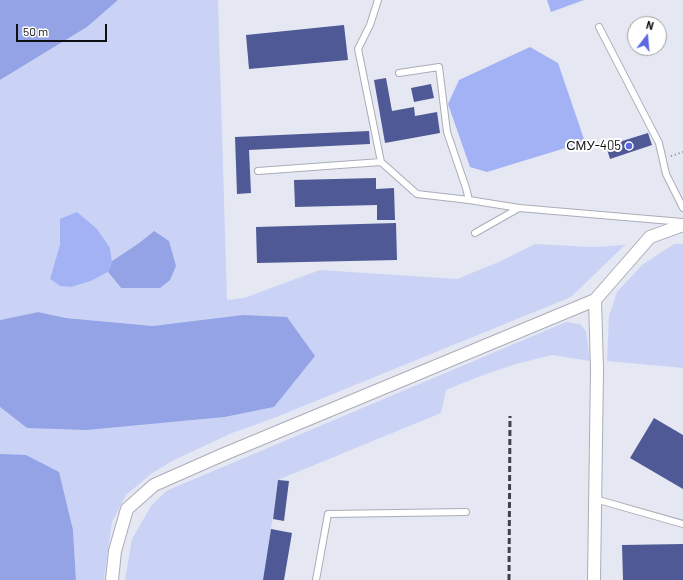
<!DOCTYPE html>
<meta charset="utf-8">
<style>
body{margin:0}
#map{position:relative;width:683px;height:580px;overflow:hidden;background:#e5e8f2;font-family:Barlow,sans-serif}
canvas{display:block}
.north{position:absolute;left:627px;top:16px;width:40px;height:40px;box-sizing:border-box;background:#fff;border:1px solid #9f9fa0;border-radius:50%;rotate:16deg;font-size:11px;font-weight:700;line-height:16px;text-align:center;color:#0e0f12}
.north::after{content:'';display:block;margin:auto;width:14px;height:18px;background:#5b68df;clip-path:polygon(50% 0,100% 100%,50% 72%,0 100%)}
.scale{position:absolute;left:16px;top:24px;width:91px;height:18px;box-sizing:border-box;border:2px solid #0e0f12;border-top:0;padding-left:5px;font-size:12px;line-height:14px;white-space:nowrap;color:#0e0f12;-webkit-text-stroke:3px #fff;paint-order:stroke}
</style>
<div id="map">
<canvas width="683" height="580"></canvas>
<div class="north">N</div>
<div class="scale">50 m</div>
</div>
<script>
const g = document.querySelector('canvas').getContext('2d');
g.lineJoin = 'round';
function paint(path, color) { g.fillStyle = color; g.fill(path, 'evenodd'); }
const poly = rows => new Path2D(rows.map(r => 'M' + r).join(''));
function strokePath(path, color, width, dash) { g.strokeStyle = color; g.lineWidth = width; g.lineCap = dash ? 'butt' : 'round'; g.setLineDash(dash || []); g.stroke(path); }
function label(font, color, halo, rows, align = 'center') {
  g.font = font + ' Barlow,sans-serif'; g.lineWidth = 4; g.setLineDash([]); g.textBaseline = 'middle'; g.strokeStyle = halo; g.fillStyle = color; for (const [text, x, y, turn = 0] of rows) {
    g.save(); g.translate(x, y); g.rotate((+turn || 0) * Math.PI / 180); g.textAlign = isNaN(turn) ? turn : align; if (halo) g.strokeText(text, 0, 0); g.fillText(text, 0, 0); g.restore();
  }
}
paint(poly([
 [118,0,218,0,227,300,244,298,320,270,457,279,501,261,535,244,593,247,625,245,571,297,274,418,232,433,172,461,151,474,126,495,112,522,104,580,76,580,73,530,0,454,0,407,27,428,168,422,225,417,274,407,185,323,153,326,66,318,38,312,0,320,0,80,87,27],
 [154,231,121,288,108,272,91,281,71,287,60,286,50,279,60,244,110,248,112,261,139,243],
 [674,244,683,244,683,368,607,361,609,316,617,292,642,265],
 [566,322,580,324,586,331,590,361,552,355,516,364,483,375,446,390,441,413,278,480,271,529,263,580,125,580,132,539,151,506,166,491]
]), '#cad3f6');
paint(poly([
 [0,0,118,0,87,27,0,80],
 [154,231,169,241,176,266,170,280,160,288,121,288,108,272,112,261,139,243],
 [38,312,66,318,153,326,243,315,287,317,315,356,274,407,225,417,86,430,27,428,0,407,0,320],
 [0,454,26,455,59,472,73,530,76,580,0,580]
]), '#94a3e5');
paint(poly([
 [547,0,584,0,551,12],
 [530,47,558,63,585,142,487,172,470,167,448,104,459,80],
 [77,212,97,229,110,248,112,261,108,272,91,281,71,287,60,286,50,279,60,244,60,219]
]), '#a3b1f5');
paint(poly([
 [344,25,348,60,249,69,246,35],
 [386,78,392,111,414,107,415,116,437,112,440,133,385,143,374,80],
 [431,84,434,98,414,102,411,88],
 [369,131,370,144,249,150,251,193,237,194,235,137],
 [648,133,652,145,610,159,606,146],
 [376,178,376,189,394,188,395,220,377,220,377,205,295,207,294,180],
 [396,223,397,260,257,263,256,227],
 [654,418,683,435,683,489,630,458],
 [278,480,289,481,284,521,273,519],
 [271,529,292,533,284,580,263,580],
 [683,544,683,580,623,580,622,545]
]), '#4e5996');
const lane = poly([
 [378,0,370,25,358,49,381,162],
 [599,27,659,143,666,174,683,208],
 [399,73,439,67,447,132,466,188,469,200],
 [258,171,381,162,417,194,469,200,519,208],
 [475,233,519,208,683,222],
 [595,499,683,524],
 [316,580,328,514,466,512]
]);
const street = poly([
 [112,580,115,551,127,509,154,485,222,455,595,300,650,237,683,225],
 [594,580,597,370,595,300]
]);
strokePath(lane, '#aaadb7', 8);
strokePath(street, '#aaadb7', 14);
strokePath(poly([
 [671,156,683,152]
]), '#878990', 2, [1, 3]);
strokePath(lane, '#fff', 6);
strokePath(street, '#fff', 12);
strokePath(poly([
 [509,580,510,416]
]), '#404146', 3, [6, 3]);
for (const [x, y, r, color] of [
 [629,146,4,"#5b68df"]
]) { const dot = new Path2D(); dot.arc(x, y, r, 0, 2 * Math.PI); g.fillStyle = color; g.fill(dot); strokePath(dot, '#fff', 1.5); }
label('13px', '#0e0f12', '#fff', [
 ["СМУ-405",621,146]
], 'right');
</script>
